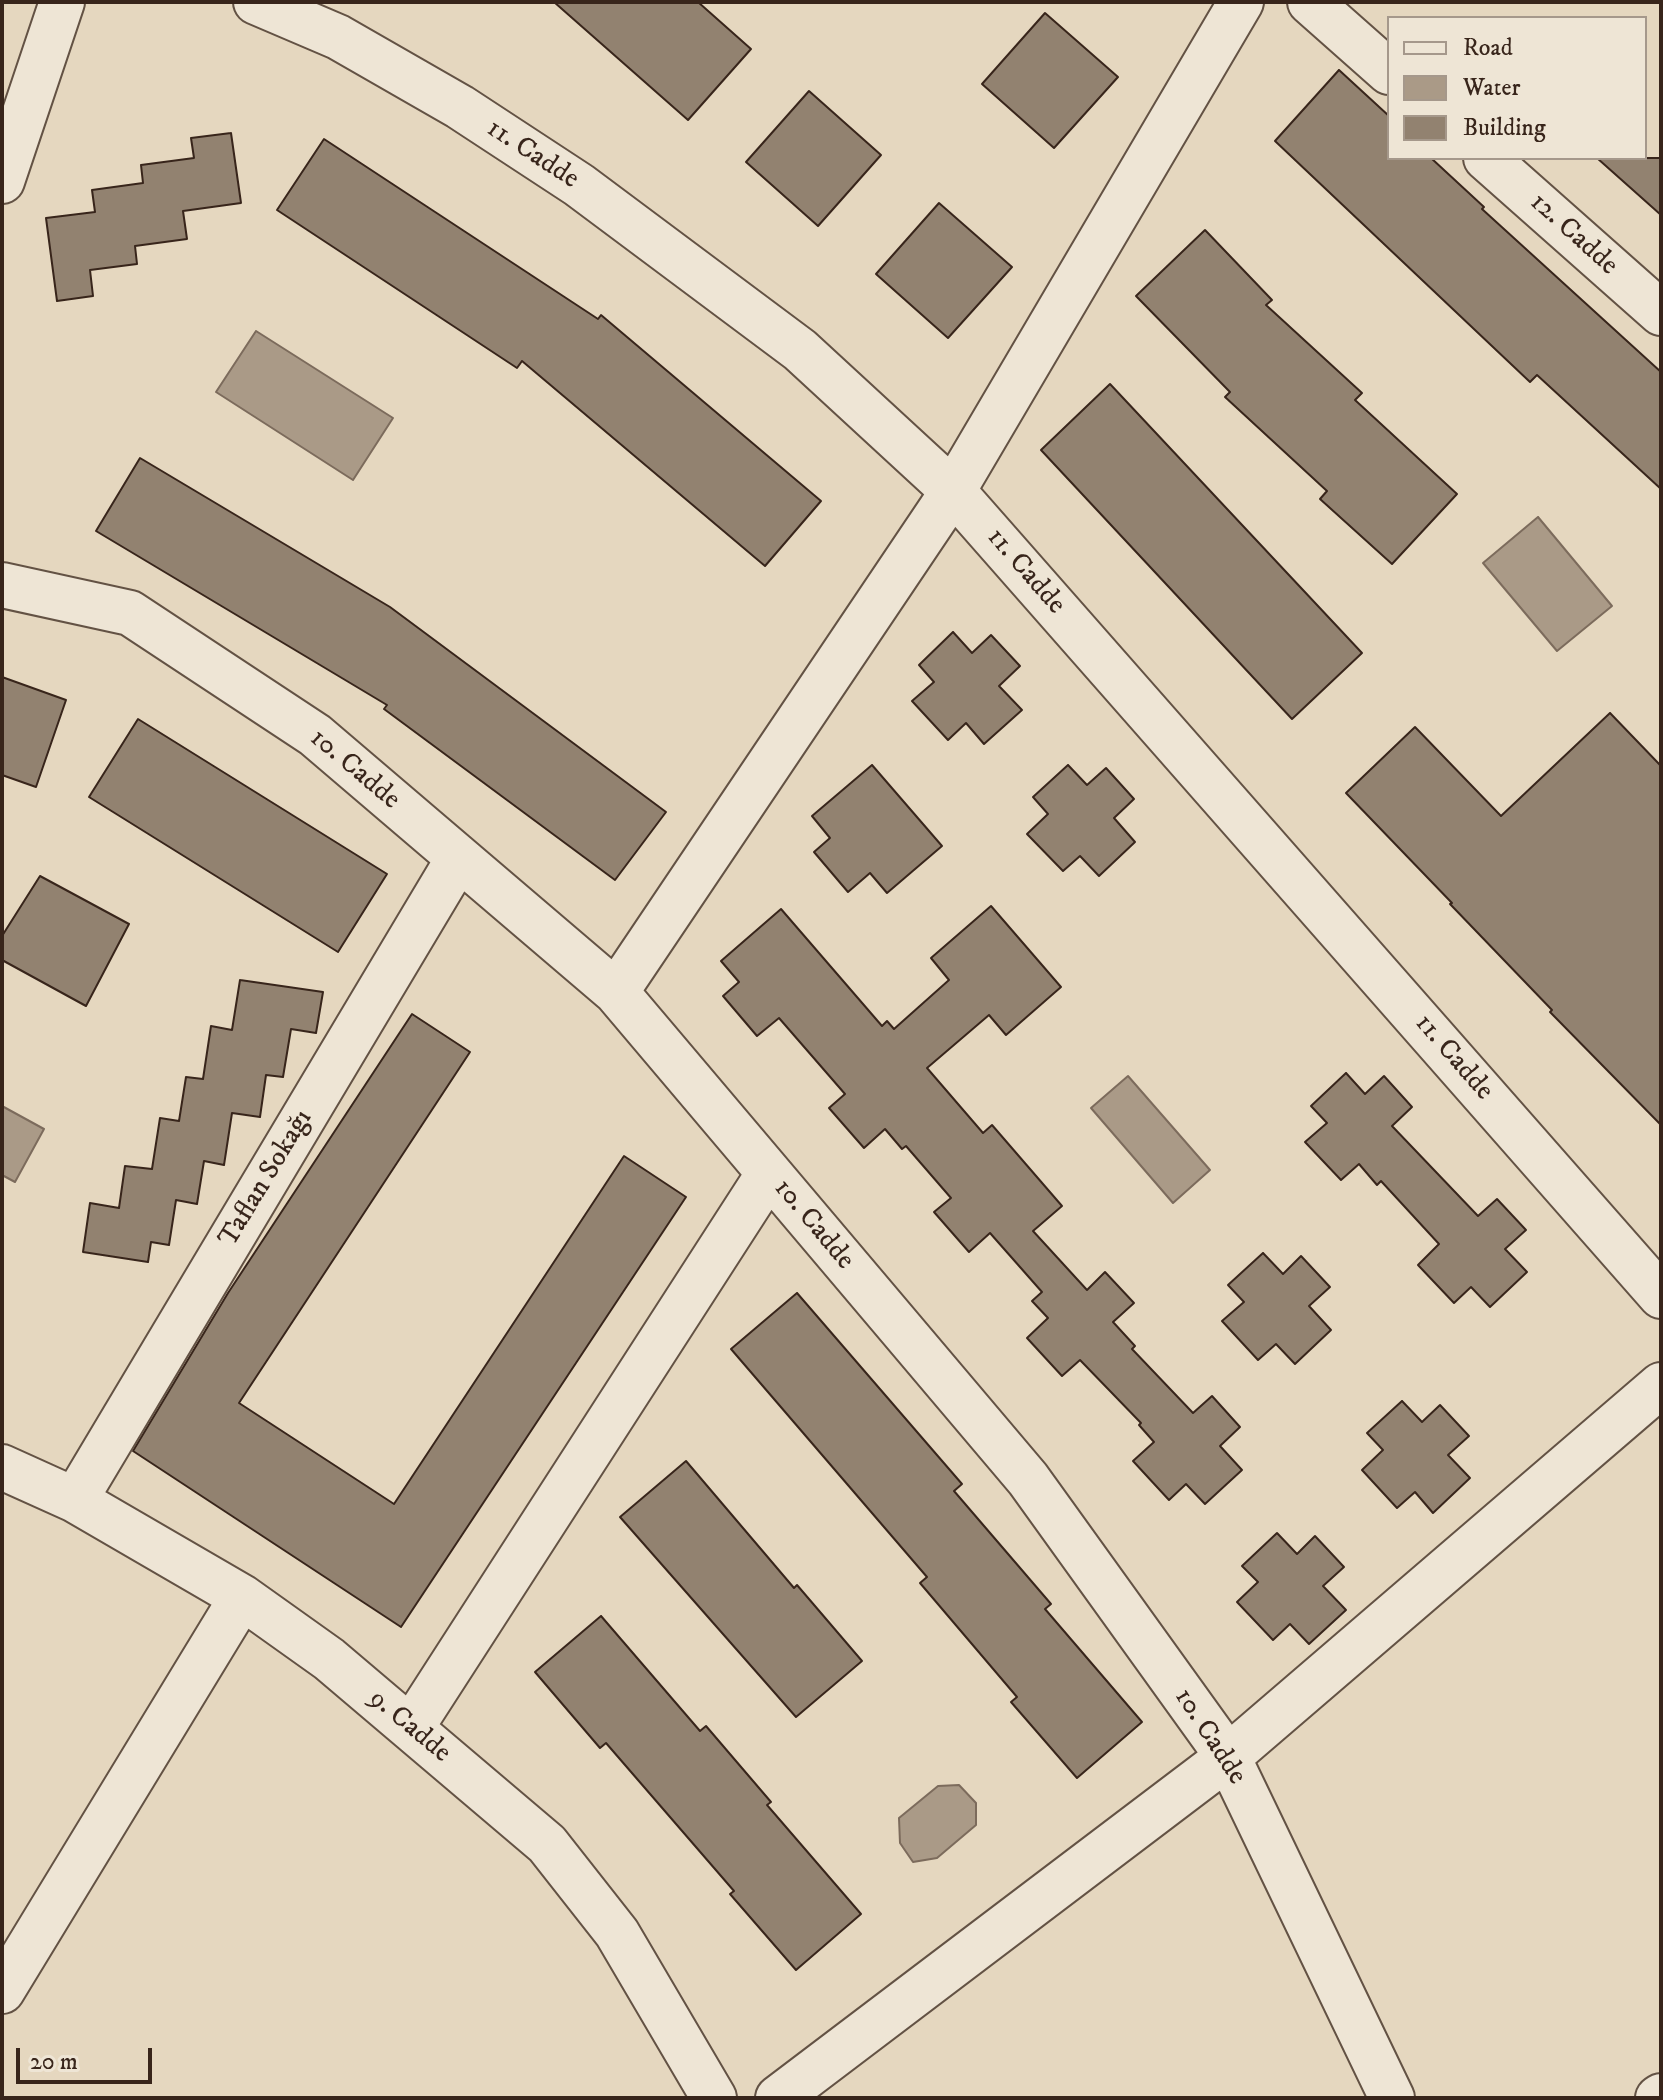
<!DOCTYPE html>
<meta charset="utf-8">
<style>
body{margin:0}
#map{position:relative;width:1663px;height:2100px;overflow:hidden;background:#e5d7bf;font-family:"IM FELL DW Pica",serif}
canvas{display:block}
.frame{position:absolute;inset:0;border:4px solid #38251b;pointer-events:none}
.legend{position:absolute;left:1387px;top:16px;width:260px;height:144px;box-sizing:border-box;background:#eee5d5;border:2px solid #a5988b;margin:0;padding:10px 14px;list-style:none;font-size:24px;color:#38251b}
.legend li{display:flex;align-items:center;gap:16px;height:40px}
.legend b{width:40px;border:2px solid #a5988b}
.scale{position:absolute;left:16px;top:2048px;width:136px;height:36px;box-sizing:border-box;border:4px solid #38251b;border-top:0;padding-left:10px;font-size:24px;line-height:28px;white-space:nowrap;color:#38251b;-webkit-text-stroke:6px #eee5d5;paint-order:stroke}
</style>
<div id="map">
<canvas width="1663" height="2100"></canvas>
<div class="frame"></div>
<ul class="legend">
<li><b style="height:10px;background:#eee5d5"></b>Road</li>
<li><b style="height:22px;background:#aa9a87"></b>Water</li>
<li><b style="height:22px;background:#928270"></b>Building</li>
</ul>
<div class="scale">20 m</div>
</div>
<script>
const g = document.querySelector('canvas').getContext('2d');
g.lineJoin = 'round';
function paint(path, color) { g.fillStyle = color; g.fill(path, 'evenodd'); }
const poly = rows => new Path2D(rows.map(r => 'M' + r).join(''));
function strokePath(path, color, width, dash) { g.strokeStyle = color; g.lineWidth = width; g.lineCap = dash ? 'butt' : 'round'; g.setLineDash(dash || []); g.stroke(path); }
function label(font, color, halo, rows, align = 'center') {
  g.font = font + ' "IM FELL DW Pica",serif'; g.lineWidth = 7; g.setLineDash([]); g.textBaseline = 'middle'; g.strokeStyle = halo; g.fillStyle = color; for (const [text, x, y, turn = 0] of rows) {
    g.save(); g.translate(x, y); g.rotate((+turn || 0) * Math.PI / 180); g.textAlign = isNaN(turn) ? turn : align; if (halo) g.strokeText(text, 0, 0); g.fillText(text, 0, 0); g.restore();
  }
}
const water = poly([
 [256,331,393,418,353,480,216,392,256,331],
 [1538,517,1612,606,1557,651,1483,563,1538,517],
 [1128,1076,1210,1170,1173,1203,1091,1108,1128,1076],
 [2,1106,44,1129,15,1182,2,1175,2,1106],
 [959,1785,976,1803,976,1825,937,1858,913,1862,900,1843,899,1818,938,1786,959,1785]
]);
paint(water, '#aa9a87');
strokePath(water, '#7c6b5c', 2);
const building = poly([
 [554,2,698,2,751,49,688,120,554,2],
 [1045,13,1118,77,1054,148,982,84,1045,13],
 [1339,70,1389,116,1389,158,1431,158,1484,207,1482,209,1661,372,1661,489,1537,375,1530,382,1275,141,1339,70],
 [809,91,881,155,818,226,746,162,809,91],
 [231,133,241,203,183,211,187,239,135,246,137,264,90,270,93,296,57,301,46,218,95,212,92,190,143,183,141,165,194,158,191,138,231,133],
 [324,139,598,319,601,315,821,501,765,566,522,361,517,368,277,210,324,139],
 [1597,158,1661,158,1661,215,1597,158],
 [939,203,1012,267,948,338,876,274,939,203],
 [1205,230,1272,300,1266,305,1362,393,1355,400,1457,494,1392,564,1320,499,1327,491,1225,397,1230,392,1136,296,1205,230],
 [1110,384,1362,653,1292,719,1041,450,1110,384],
 [140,458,390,607,666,812,615,880,384,709,387,705,96,531,140,458],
 [953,632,972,653,991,635,1020,666,999,686,1022,710,984,744,966,723,948,740,912,701,934,682,919,665,953,632],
 [2,677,66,700,36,787,2,775,2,677],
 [1610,713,1661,766,1661,1125,1550,1012,1552,1010,1450,904,1452,903,1346,793,1415,727,1501,816,1610,713],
 [138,719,387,874,338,952,89,797,138,719],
 [872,765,942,846,887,893,870,873,848,892,814,852,830,838,812,816,872,765],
 [1068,765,1087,785,1106,768,1134,799,1114,818,1135,842,1099,876,1080,856,1063,871,1027,834,1048,814,1033,797,1068,765],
 [40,876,129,924,86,1006,2,960,2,936,40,876],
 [991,906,1061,987,1006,1035,989,1015,927,1068,983,1133,992,1125,1062,1206,1033,1231,1087,1290,1105,1272,1134,1303,1113,1322,1135,1346,1132,1349,1193,1413,1212,1396,1240,1427,1220,1446,1242,1470,1205,1504,1186,1484,1169,1500,1133,1461,1154,1442,1139,1425,1141,1423,1080,1360,1062,1376,1027,1338,1048,1318,1032,1301,1042,1292,990,1233,969,1252,934,1212,951,1198,906,1146,902,1149,885,1129,864,1148,829,1108,845,1094,779,1018,757,1036,723,996,739,982,721,961,781,909,882,1026,887,1021,894,1029,949,980,931,958,991,906],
 [240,980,323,992,316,1033,291,1029,283,1077,266,1075,260,1117,232,1113,224,1165,204,1161,197,1204,176,1200,169,1245,151,1242,148,1262,83,1252,90,1203,119,1208,125,1166,152,1169,160,1118,179,1121,186,1077,203,1079,211,1026,232,1030,240,980],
 [412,1014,470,1052,239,1403,394,1504,624,1156,686,1197,401,1627,133,1451,228,1293,412,1014],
 [1346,1073,1365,1094,1384,1076,1412,1107,1392,1126,1478,1216,1497,1199,1526,1230,1505,1249,1527,1272,1490,1307,1471,1287,1454,1303,1418,1265,1439,1244,1381,1181,1377,1185,1359,1164,1341,1180,1305,1142,1327,1123,1311,1106,1346,1073],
 [1263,1253,1283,1274,1301,1256,1330,1287,1309,1306,1331,1330,1295,1364,1276,1344,1258,1360,1222,1321,1244,1302,1228,1285,1263,1253],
 [797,1293,962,1484,954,1491,1051,1604,1045,1609,1142,1722,1077,1778,1011,1702,1017,1697,920,1583,927,1577,731,1349,797,1293],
 [1402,1401,1422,1422,1440,1405,1469,1436,1448,1455,1470,1478,1433,1513,1415,1492,1397,1508,1362,1470,1383,1450,1367,1433,1402,1401],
 [686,1461,794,1588,797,1585,862,1661,796,1717,620,1517,686,1461],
 [1277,1533,1297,1554,1315,1536,1344,1567,1323,1586,1346,1610,1309,1644,1290,1624,1273,1640,1237,1602,1258,1582,1242,1566,1277,1533],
 [601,1616,700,1731,706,1726,771,1802,767,1805,861,1914,796,1970,730,1894,734,1891,606,1743,600,1748,535,1672,601,1616]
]);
paint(building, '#928270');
strokePath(building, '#38251b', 2);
const minor = poly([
 [256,2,338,37,460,107,579,185,800,350,953,491,1661,1296],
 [1310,2,1389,72],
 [1486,158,1661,313],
 [2,181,62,2],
 [2,585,130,613,315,735,616,992,1028,1479,1228,1757,1392,2098],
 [616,992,953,491,1241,2],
 [2,1467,75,1500,242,1597,329,1659,547,1844,617,1933,714,2098],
 [75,1500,458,859],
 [411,1728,769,1173],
 [2,1991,242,1597],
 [778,2098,1228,1757,1661,1385],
 [1658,2098,1661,2096]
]);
strokePath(minor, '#635244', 48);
strokePath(minor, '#eee5d5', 44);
label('28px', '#38251b', '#eee5d5', [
 ["11. Cadde",532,155,33],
 ["12. Cadde",1573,235,42],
 ["11. Cadde",1025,572,49],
 ["10. Cadde",354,770,40],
 ["11. Cadde",1453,1058,49],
 ["Taflan Sokağı",267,1179,-59],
 ["10. Cadde",813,1225,50],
 ["9. Cadde",409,1727,40],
 ["10. Cadde",1209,1737,57]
]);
</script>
